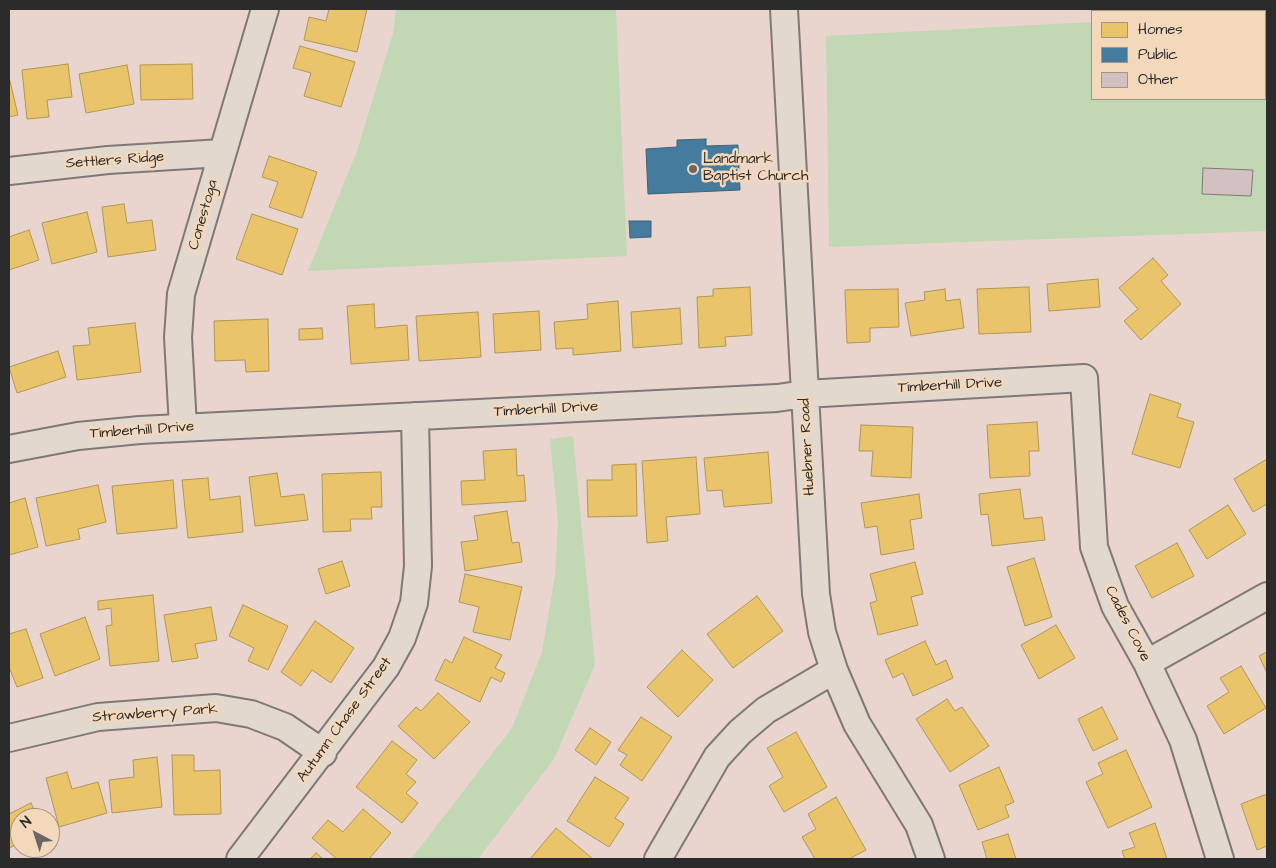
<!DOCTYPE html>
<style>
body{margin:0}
#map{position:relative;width:1276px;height:868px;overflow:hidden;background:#e9d5ce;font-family:"Architects Daughter",sans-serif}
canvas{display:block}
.frame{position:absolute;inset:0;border:10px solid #2b2b2b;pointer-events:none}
.legend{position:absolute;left:1091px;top:10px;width:175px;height:90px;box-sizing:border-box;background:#f4d8bb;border:1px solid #a49381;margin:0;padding:6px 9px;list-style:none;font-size:15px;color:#2b2b2b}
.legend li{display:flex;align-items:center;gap:10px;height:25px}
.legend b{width:25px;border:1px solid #a49381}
.north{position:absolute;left:10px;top:808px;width:50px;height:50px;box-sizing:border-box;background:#f4d8bb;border:1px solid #a49381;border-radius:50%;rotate:320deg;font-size:14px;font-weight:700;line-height:20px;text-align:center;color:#2b2b2b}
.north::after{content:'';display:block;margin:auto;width:18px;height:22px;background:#6e6664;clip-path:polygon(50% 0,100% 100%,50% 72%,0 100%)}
</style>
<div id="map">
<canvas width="1276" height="868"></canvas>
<div class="frame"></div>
<ul class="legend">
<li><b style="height:14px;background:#e9c46a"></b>Homes</li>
<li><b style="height:14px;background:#457b9d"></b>Public</li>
<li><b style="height:14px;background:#d3c1c2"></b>Other</li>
</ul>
<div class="north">N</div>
</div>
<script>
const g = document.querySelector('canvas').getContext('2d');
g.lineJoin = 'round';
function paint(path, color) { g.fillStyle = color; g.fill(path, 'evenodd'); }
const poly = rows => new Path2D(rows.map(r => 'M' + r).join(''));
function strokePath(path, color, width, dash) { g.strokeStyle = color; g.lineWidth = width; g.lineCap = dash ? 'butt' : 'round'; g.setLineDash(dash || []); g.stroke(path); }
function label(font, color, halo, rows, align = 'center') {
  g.font = font + ' "Architects Daughter",sans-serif'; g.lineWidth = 5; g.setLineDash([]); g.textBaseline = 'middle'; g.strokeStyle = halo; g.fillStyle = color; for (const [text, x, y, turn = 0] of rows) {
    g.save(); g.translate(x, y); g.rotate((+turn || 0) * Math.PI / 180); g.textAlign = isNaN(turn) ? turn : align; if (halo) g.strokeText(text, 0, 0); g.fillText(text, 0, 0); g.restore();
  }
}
paint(poly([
 [396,9,616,9,627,256,308,271,357,151,393,33],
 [1265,13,1267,13,1267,231,829,247,826,36,1092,22,1092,99,1265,99],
 [1203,169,1252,170,1251,196,1202,194],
 [573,436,595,665,554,759,478,859,411,859,512,728,542,652,555,576,558,522,550,439]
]), '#c2d8b5');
const homes = poly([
 [329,9,367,9,357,52,304,40,309,17,326,21,329,9],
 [300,46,355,62,341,107,304,96,311,73,293,68,300,46],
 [68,64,72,97,47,100,49,117,27,119,22,70,68,64],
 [192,64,193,99,141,100,140,65,192,64],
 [127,65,134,104,86,113,79,74,127,65],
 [9,77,18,115,9,117,9,77],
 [269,156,317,172,302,218,269,207,278,182,262,177,269,156],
 [124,204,127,223,152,220,156,250,108,257,102,207,124,204],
 [87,212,97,252,52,264,42,223,87,212],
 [252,214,298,229,282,275,236,259,252,214],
 [29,230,39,260,9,270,9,237,29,230],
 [1153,258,1168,275,1161,281,1181,304,1141,340,1124,321,1138,309,1119,288,1153,258],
 [1098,279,1100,307,1049,311,1047,284,1098,279],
 [750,287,752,335,725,337,726,346,699,348,697,297,713,296,713,289,750,287],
 [1029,287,1031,332,979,334,977,289,1029,287],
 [898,289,899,327,870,328,870,342,847,343,845,290,898,289],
 [945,289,946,301,960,299,964,328,911,336,905,303,925,300,924,292,945,289],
 [618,301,621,351,573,355,573,348,556,349,554,322,588,319,587,304,618,301],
 [374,304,375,328,407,325,409,360,351,364,347,306,374,304],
 [680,308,682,344,633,348,631,312,680,308],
 [539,311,541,350,495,353,493,314,539,311],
 [478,312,481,357,419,361,416,316,478,312],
 [268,319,269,371,246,372,245,360,215,361,214,321,268,319],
 [135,323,141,372,77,380,73,346,90,345,88,328,135,323],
 [322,328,323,339,299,340,299,329,322,328],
 [58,351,66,377,17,393,9,367,58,351],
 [1150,394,1181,404,1177,417,1194,422,1180,468,1132,454,1150,394],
 [1037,422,1039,451,1029,451,1030,476,990,478,987,425,1037,422],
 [861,425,913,427,911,478,871,476,873,451,859,451,861,425],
 [516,449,517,476,524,475,526,501,462,505,461,481,485,480,483,451,516,449],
 [768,452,772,503,724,507,722,490,707,491,704,458,768,452],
 [696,457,700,514,666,517,668,541,647,543,642,461,696,457],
 [1267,459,1267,504,1253,512,1234,479,1267,459],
 [636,464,637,516,588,517,587,480,612,480,612,465,636,464],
 [381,472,382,507,371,507,372,519,350,519,351,531,323,532,322,474,381,472],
 [277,473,281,497,304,494,308,520,255,526,249,477,277,473],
 [208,478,210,500,240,496,243,532,188,538,182,480,208,478],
 [173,480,177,528,117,534,112,486,173,480],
 [98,485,106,522,78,529,80,539,46,546,36,498,98,485],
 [1020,489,1024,519,1042,517,1045,540,992,546,988,514,981,515,979,494,1020,489],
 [919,494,922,518,910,520,914,549,881,555,877,526,865,528,861,503,919,494],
 [25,498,38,547,9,555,9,503,25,498],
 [1228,505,1246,534,1207,559,1189,530,1228,505],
 [507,511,512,543,519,542,522,562,465,571,461,542,478,540,474,516,507,511],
 [1177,543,1194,576,1152,598,1135,566,1177,543],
 [1034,558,1052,617,1025,626,1007,567,1034,558],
 [342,561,350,586,326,594,318,569,342,561],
 [915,562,923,594,911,597,918,625,878,635,870,603,877,601,870,574,915,562],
 [465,574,522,587,510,640,473,632,479,607,459,602,465,574],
 [153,595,159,661,110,666,106,626,112,625,111,608,98,610,98,601,153,595],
 [757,596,783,631,733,668,707,634,757,596],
 [243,605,288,626,268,670,248,661,254,648,229,636,243,605],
 [211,607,217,640,195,644,198,658,172,662,164,615,211,607],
 [85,617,100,659,55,676,40,634,85,617],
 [315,621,354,648,331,683,312,670,301,686,281,672,315,621],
 [1056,625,1075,658,1039,679,1021,645,1056,625],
 [26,629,43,678,17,687,9,667,9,634,26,629],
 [464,637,502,655,495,668,505,673,501,682,491,677,480,702,435,680,445,659,452,663,464,637],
 [925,641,936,665,946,660,953,678,913,696,903,673,893,678,885,660,925,641],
 [682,650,713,680,678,717,647,687,682,650],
 [1267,652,1267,673,1259,656,1267,652],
 [1241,666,1266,708,1224,734,1207,706,1229,692,1220,678,1241,666],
 [438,693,470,722,434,759,398,726,416,707,421,711,438,693],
 [947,699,955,711,962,707,989,746,950,772,916,719,947,699],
 [1102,707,1118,739,1093,751,1078,719,1102,707],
 [641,717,672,737,642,781,620,765,627,755,618,750,641,717],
 [590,728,611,742,596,765,575,750,590,728],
 [796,732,827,787,784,812,769,786,783,777,767,748,796,732],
 [392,741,417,760,406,774,416,782,406,793,418,803,402,823,356,787,392,741],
 [1126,750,1152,807,1108,828,1086,782,1103,774,1098,763,1126,750],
 [172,755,194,755,194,771,220,770,221,814,174,815,172,755],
 [157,757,162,807,112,813,109,780,134,777,133,760,157,757],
 [999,767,1014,802,1005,806,1009,817,978,830,959,785,999,767],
 [67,772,72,789,98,782,107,813,59,827,46,778,67,772],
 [595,777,629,798,615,818,624,824,609,847,567,821,595,777],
 [1267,794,1267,846,1257,850,1241,804,1267,794],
 [836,797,866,850,849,859,815,859,802,837,816,829,808,814,836,797],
 [31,803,38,818,20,818,20,843,9,848,9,814,31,803],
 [363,809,391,833,369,859,337,859,312,838,328,820,343,832,363,809],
 [1155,823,1167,859,1125,859,1122,851,1135,847,1129,833,1155,823],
 [556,828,593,859,530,859,556,828],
 [1008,834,1016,859,987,859,982,842,1008,834],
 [316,853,323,859,310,859,316,853]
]);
paint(homes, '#e9c46a');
strokePath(homes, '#b09657', 1);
const public = poly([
 [706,139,706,146,738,145,740,190,648,194,646,149,677,147,677,140,706,139],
 [629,221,651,221,651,237,630,238,629,221]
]);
paint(public, '#457b9d');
strokePath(public, '#3d637b', 1);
const building = poly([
 [1203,168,1253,170,1251,196,1202,194,1203,168]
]);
paint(building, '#d3c1c2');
strokePath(building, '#807874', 1);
const minor = poly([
 [784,9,816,594,822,632,834,670,857,724,919,825,931,859],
 [9,171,108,160,222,153],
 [183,427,178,337,181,294,265,9],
 [9,449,78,436,140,430,777,398,805,394,1084,378,1094,547,1115,606,1147,663,1183,740,1220,859],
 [1147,663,1267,596],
 [9,738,98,717,216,708,251,714,285,727,323,753],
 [240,859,386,667,402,638,414,603,418,566,415,416],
 [658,859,717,757,740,732,766,710,834,670]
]);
strokePath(minor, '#807874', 30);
strokePath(minor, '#e2d8ce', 26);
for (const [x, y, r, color] of [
 [693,169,5,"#6e6664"]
]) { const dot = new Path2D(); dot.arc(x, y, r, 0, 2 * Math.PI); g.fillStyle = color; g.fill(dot); strokePath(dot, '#f4d8bb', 2); }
label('15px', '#2b2b2b', '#f4d8bb', [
 ["Landmark",703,160],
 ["Baptist Church",703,177]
], 'left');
label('15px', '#2b2b2b', '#f4d8bb', [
 ["Settlers Ridge",115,161,-4],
 ["Conestoga",204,215,-74],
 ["Timberhill Drive",950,386,-3],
 ["Timberhill Drive",546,410,-3],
 ["Timberhill Drive",142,431,-4],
 ["Huebner Road",808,447,-93],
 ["Cades Cove",1127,624,63],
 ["Strawberry Park",155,714,-4],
 ["Autumn Chase Street",345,720,-54]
]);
</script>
